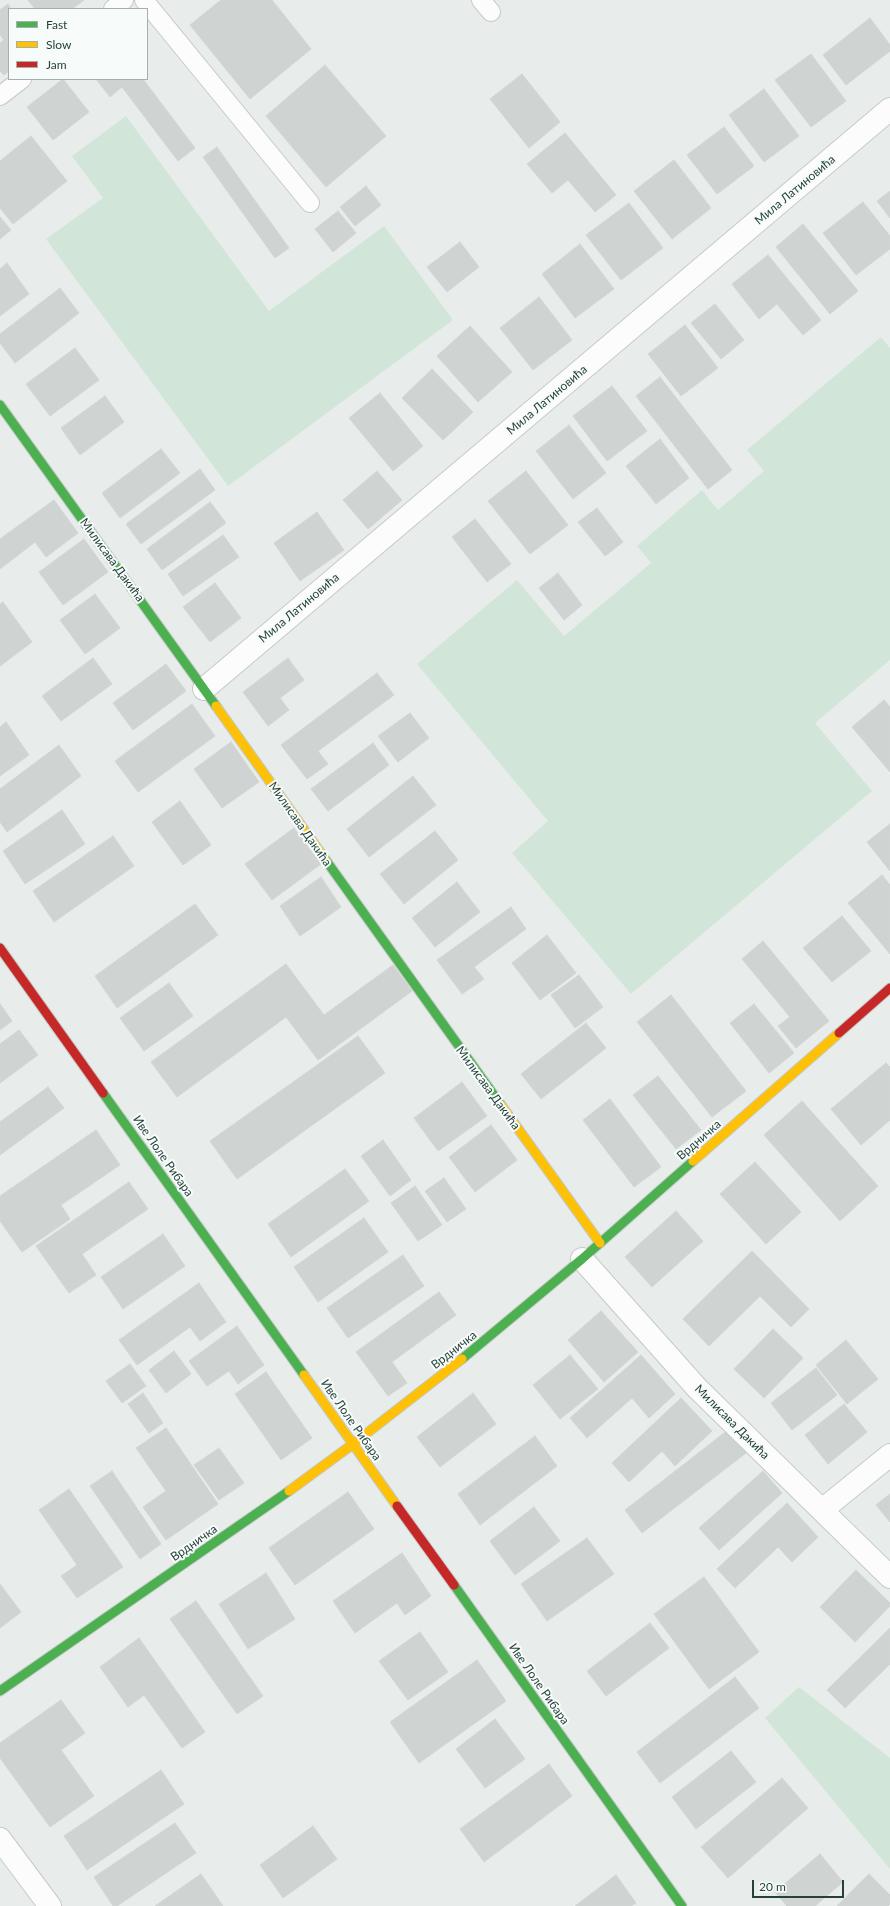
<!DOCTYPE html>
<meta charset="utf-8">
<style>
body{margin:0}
#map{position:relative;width:890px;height:1906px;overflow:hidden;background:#e8edeb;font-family:Lato,sans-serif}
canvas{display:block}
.legend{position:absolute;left:8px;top:8px;width:140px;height:72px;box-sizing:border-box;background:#f7fbf9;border:1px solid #a3b1ad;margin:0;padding:5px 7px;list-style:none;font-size:12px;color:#24423a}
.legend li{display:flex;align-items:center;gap:8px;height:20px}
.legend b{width:20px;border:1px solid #a3b1ad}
.scale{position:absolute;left:752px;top:1880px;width:92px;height:18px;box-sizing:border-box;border:2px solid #24423a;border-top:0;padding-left:5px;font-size:12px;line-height:14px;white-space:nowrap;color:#24423a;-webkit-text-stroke:3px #f7fbf9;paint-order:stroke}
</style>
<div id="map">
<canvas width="890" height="1906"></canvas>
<ul class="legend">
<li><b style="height:5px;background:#4caf50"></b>Fast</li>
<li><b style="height:5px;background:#ffc107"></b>Slow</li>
<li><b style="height:5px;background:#c62828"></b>Jam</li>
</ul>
<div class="scale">20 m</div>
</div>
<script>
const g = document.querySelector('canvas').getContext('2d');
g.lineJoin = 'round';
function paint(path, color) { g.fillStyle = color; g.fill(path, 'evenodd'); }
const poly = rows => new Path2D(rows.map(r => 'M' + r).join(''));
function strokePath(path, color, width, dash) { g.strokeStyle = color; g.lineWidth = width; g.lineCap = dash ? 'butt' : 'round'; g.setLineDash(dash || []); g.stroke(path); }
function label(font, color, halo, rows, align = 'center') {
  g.font = font + ' Lato,sans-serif'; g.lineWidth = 4; g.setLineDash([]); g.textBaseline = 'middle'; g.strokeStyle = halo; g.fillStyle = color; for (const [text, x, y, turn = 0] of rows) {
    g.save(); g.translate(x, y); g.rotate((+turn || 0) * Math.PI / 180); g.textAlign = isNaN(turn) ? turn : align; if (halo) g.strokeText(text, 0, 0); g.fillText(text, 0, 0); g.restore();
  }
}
paint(poly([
 [126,116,269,311,384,226,453,320,228,486,46,239,103,198,72,156],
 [881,337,890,348,890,660,815,723,872,791,631,994,512,853,548,821,417,664,517,580,564,636,651,563,637,546,702,490,718,510,764,471,747,450],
 [799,1687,890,1758,890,1869,765,1718]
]), '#d1e6d8');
const building = poly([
 [28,0,84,0,72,9,35,9,28,0],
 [221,0,272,0,311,49,250,99,190,25,221,0],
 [8,4,11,9,9,9,9,71,4,75,0,71,0,43,4,40,0,35,0,10,8,4],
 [870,18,890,45,890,51,846,85,823,55,870,18],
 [811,54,846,101,811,127,775,80,811,54],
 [325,65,386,136,326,187,266,116,325,65],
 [522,74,560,122,529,148,490,99,522,74],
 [63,79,89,112,53,140,27,107,63,79],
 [96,79,143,79,195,148,178,161,122,87,110,97,96,79],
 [764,89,799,136,764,162,729,115,764,89],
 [724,127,754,166,717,194,687,155,724,127],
 [565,133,616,195,595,212,568,180,552,193,527,164,565,133],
 [31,136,67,181,13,224,0,208,0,161,31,136],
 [217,147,241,181,227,191,203,157,217,147],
 [674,160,711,208,672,239,634,191,674,160],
 [241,181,289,248,275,258,227,191,241,181],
 [366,186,381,205,355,226,340,207,366,186],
 [890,191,890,218,877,201,890,191],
 [863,202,890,236,890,249,856,275,823,233,863,202],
 [629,203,663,248,621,280,586,235,629,203],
 [338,211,356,233,333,252,315,229,338,211],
 [0,217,11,230,0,239,0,217],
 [803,224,858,291,830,314,776,247,803,224],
 [460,242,479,267,447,292,427,267,460,242],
 [580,244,614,289,575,318,542,274,580,244],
 [768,255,821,320,803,335,777,304,759,319,732,284,768,255],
 [7,263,29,294,0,316,0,269,7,263],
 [60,288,79,313,15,363,0,343,0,334,60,288],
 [539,297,572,340,533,370,500,328,539,297],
 [715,304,744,340,721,359,691,323,715,304],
 [685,325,718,368,681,396,648,354,685,325],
 [470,326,512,372,478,402,437,356,470,326],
 [75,348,99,380,50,416,26,384,75,348],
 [432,369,473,412,443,440,402,398,432,369],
 [660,377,732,470,708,489,636,396,660,377],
 [612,386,647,431,607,461,573,416,612,386],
 [380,393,423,446,393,471,349,418,380,393],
 [105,396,124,422,80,455,61,428,105,396],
 [569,425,606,473,573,499,536,451,569,425],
 [660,439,689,478,656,504,626,466,660,439],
 [161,449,180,473,120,518,102,493,161,449],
 [200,469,215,490,141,544,126,524,200,469],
 [377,471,402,500,368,529,343,500,377,471],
 [526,471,568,525,530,554,488,501,526,471],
 [54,500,78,533,46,557,35,542,0,569,0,539,54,500],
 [210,502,226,523,162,570,147,549,210,502],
 [597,508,623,542,605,556,578,522,597,508],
 [317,512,344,550,300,581,274,543,317,512],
 [475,519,511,564,487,582,452,537,475,519],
 [223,535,239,557,183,596,168,574,223,535],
 [84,539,108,572,63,605,39,572,84,539],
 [558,573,582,605,564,620,539,588,558,573],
 [215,583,241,618,210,642,183,607,215,583],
 [95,594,120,628,85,654,60,620,95,594],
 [3,602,32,642,0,666,0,604,3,602],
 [93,658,112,684,61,721,42,696,93,658],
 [288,658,304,680,280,698,289,710,268,726,243,692,288,658],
 [166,664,186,691,133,730,113,703,166,664],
 [377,673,394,695,318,751,328,764,307,779,281,745,377,673],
 [884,700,890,707,890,772,852,727,884,700],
 [192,704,215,736,138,792,115,761,192,704],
 [410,713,429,738,398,762,378,736,410,713],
 [6,722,29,755,0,776,0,727,6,722],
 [231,742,259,782,222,808,194,769,231,742],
 [373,743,389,765,328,811,311,789,373,743],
 [59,745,81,776,7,832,0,822,0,789,59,745],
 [413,776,436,805,369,857,347,829,413,776],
 [180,801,211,845,183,865,152,822,180,801],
 [62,810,85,844,25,884,3,851,62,810],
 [890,824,890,871,867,842,890,824],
 [294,828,321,864,272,900,245,864,294,828],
 [435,831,458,860,404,904,380,874,435,831],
 [113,836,134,866,54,922,33,891,113,836],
 [882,875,890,885,890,954,848,903,882,875],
 [321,877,341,907,300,936,280,906,321,877],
 [457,882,480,912,435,947,412,918,457,882],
 [195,904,218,935,117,1008,95,976,195,904],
 [511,907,526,929,474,967,484,979,462,994,437,960,511,907],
 [842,916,871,951,832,982,803,948,842,916],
 [547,935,576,973,540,1000,512,963,547,935],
 [763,941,829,1021,796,1048,778,1026,790,1017,742,959,763,941],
 [286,964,324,1015,393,965,412,991,318,1060,286,1017,177,1097,151,1062,286,964],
 [579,975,603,1007,575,1028,551,995,579,975],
 [169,983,193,1016,144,1051,120,1018,169,983],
 [671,995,746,1091,712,1117,637,1022,671,995],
 [0,1004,12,1021,0,1030,0,1004],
 [754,1004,794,1053,769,1073,730,1023,754,1004],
 [586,1023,606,1048,541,1099,521,1074,586,1023],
 [19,1030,38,1055,0,1083,0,1044,19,1030],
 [358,1036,385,1073,237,1179,210,1141,358,1036],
 [886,1063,890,1067,890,1120,861,1145,831,1109,886,1063],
 [658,1076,701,1130,676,1149,633,1095,658,1076],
 [462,1082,487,1116,438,1151,414,1118,462,1082],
 [48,1087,64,1108,0,1155,0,1122,48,1087],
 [610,1099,661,1167,634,1187,583,1120,610,1099],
 [802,1101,878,1186,840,1221,764,1135,802,1101],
 [491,1125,517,1160,475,1192,449,1157,491,1125],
 [96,1130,120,1165,61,1205,70,1219,22,1252,0,1221,0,1196,96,1130],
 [383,1140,411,1180,390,1196,361,1156,383,1140],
 [755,1162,801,1212,766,1244,720,1194,755,1162],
 [345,1169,369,1201,291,1257,268,1224,345,1169],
 [444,1178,466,1209,447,1222,425,1191,444,1178],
 [129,1182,148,1209,82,1254,96,1275,69,1293,36,1246,129,1182],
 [415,1186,442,1225,418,1241,391,1203,415,1186],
 [676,1211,703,1241,652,1287,625,1257,676,1211],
 [364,1218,388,1252,318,1302,294,1267,364,1218],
 [163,1234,185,1266,123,1309,101,1277,163,1234],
 [752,1251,809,1309,791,1327,760,1296,709,1346,683,1319,752,1251],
 [403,1255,424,1286,348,1338,327,1308,403,1255],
 [199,1283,226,1322,200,1341,190,1327,137,1365,119,1340,199,1283],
 [439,1292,456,1315,392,1362,407,1383,388,1396,356,1352,439,1292],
 [601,1311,638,1352,604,1382,568,1340,601,1311],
 [237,1326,264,1365,238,1384,229,1371,207,1386,189,1361,237,1326],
 [773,1329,803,1358,764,1398,734,1369,773,1329],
 [846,1340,878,1379,847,1404,816,1365,846,1340],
 [174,1351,191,1374,166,1393,149,1370,174,1351],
 [570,1355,598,1389,560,1419,533,1385,570,1355],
 [641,1355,675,1394,649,1418,632,1398,587,1438,570,1418,641,1355],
 [130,1364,146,1386,122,1403,106,1381,130,1364],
 [816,1368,837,1395,792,1430,771,1403,816,1368],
 [266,1372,312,1438,281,1460,235,1394,266,1372],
 [143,1393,163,1423,149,1433,128,1404,143,1393],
 [473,1393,496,1424,440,1467,417,1437,473,1393],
 [681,1398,712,1431,675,1466,662,1451,629,1482,612,1463,681,1398],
 [844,1404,867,1432,828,1464,805,1435,844,1404],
 [166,1428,218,1504,166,1540,143,1507,166,1491,136,1448,166,1428],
 [728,1430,746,1453,642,1533,625,1510,728,1430],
 [535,1436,557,1466,480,1525,458,1494,535,1436],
 [219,1448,244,1483,219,1500,194,1465,219,1448],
 [112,1471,161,1544,140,1559,90,1486,112,1471],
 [763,1471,782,1493,719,1550,699,1528,763,1471],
 [69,1489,123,1567,77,1598,61,1576,77,1565,39,1510,69,1489],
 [348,1492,374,1529,295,1585,269,1548,348,1492],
 [890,1494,890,1522,876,1505,890,1494],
 [787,1503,818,1537,792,1562,778,1547,735,1588,717,1569,787,1503],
 [534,1507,560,1541,515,1575,490,1541,534,1507],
 [587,1538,614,1574,547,1621,521,1584,587,1538],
 [402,1553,431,1596,405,1615,397,1603,355,1633,333,1601,402,1553],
 [856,1570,890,1603,890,1606,855,1642,820,1607,856,1570],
 [266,1573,295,1619,248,1649,219,1604,266,1573],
 [704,1577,759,1652,709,1689,654,1614,704,1577],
 [0,1584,21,1612,0,1628,0,1584],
 [196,1601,263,1696,237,1714,170,1619,196,1601],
 [650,1623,669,1648,606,1696,587,1671,650,1623],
 [890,1628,890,1664,845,1708,827,1690,890,1628],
 [420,1632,448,1672,408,1700,379,1661,420,1632],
 [139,1638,205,1732,182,1748,144,1695,128,1707,100,1667,139,1638],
 [477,1660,506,1701,419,1763,390,1722,477,1660],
 [735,1677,759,1708,660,1783,637,1752,735,1677],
 [61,1700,85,1733,61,1750,94,1796,50,1827,0,1758,0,1743,61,1700],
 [495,1719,525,1759,485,1788,456,1749,495,1719],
 [731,1751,756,1782,696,1829,672,1797,731,1751],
 [549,1764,572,1796,484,1862,460,1829,549,1764],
 [161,1770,184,1804,87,1870,64,1836,161,1770],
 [782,1778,808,1808,728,1878,701,1847,782,1778],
 [175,1823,196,1853,117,1906,113,1906,94,1877,175,1823],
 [313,1826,337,1859,283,1898,260,1865,313,1826],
 [820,1854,843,1882,815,1906,787,1906,775,1892,820,1854],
 [201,1874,223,1906,155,1906,201,1874],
 [869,1874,890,1895,890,1904,888,1906,837,1906,869,1874],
 [616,1875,636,1903,631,1906,575,1906,616,1875]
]);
paint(building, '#cfd4d2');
strokePath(building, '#d1d6d4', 1);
const lane = poly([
 [144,0,310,203],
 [481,0,491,12],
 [113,9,124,0],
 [0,96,22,79]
]);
const street = poly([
 [204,689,890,109],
 [582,1259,697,1388,890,1577],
 [822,1510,890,1455],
 [0,1839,50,1906]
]);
const fast = poly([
 [0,405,216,706],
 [325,859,501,1105],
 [103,1093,304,1375],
 [462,1359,582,1259,693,1161],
 [454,1585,682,1906],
 [0,1691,289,1491]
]);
const slow = poly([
 [216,706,325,859],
 [501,1105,600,1243],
 [693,1161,839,1033],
 [304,1375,397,1506],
 [289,1491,353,1444,462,1359]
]);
const jam = poly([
 [0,948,103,1093],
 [839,1033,890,988],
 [397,1506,454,1585]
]);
strokePath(lane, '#c5cac8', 20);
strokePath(street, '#c5cac8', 24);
strokePath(fast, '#c3cbc8', 11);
strokePath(slow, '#c3cbc8', 11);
strokePath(jam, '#c3cbc8', 11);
strokePath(lane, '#fcfcfc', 18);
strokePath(street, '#fcfcfc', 22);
strokePath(fast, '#4caf50', 9);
strokePath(slow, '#ffc107', 9);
strokePath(jam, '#c62828', 9);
label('12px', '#24423a', '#f7fbf9', [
 ["Мила Латиновића",795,190,-40],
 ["Мила Латиновића",547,400,-40],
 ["Милисава Дакића",112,560,54],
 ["Мила Латиновића",299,608,-40],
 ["Милисава Дакића",300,824,55],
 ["Милисава Дакића",488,1088,54],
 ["Врдничка",699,1140,-41],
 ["Иве Лоле Рибара",163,1156,55],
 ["Врдничка",454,1350,-38],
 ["Иве Лоле Рибара",351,1420,55],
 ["Милисава Дакића",732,1422,45],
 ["Врдничка",194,1543,-35],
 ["Иве Лоле Рибара",539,1684,55]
]);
</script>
